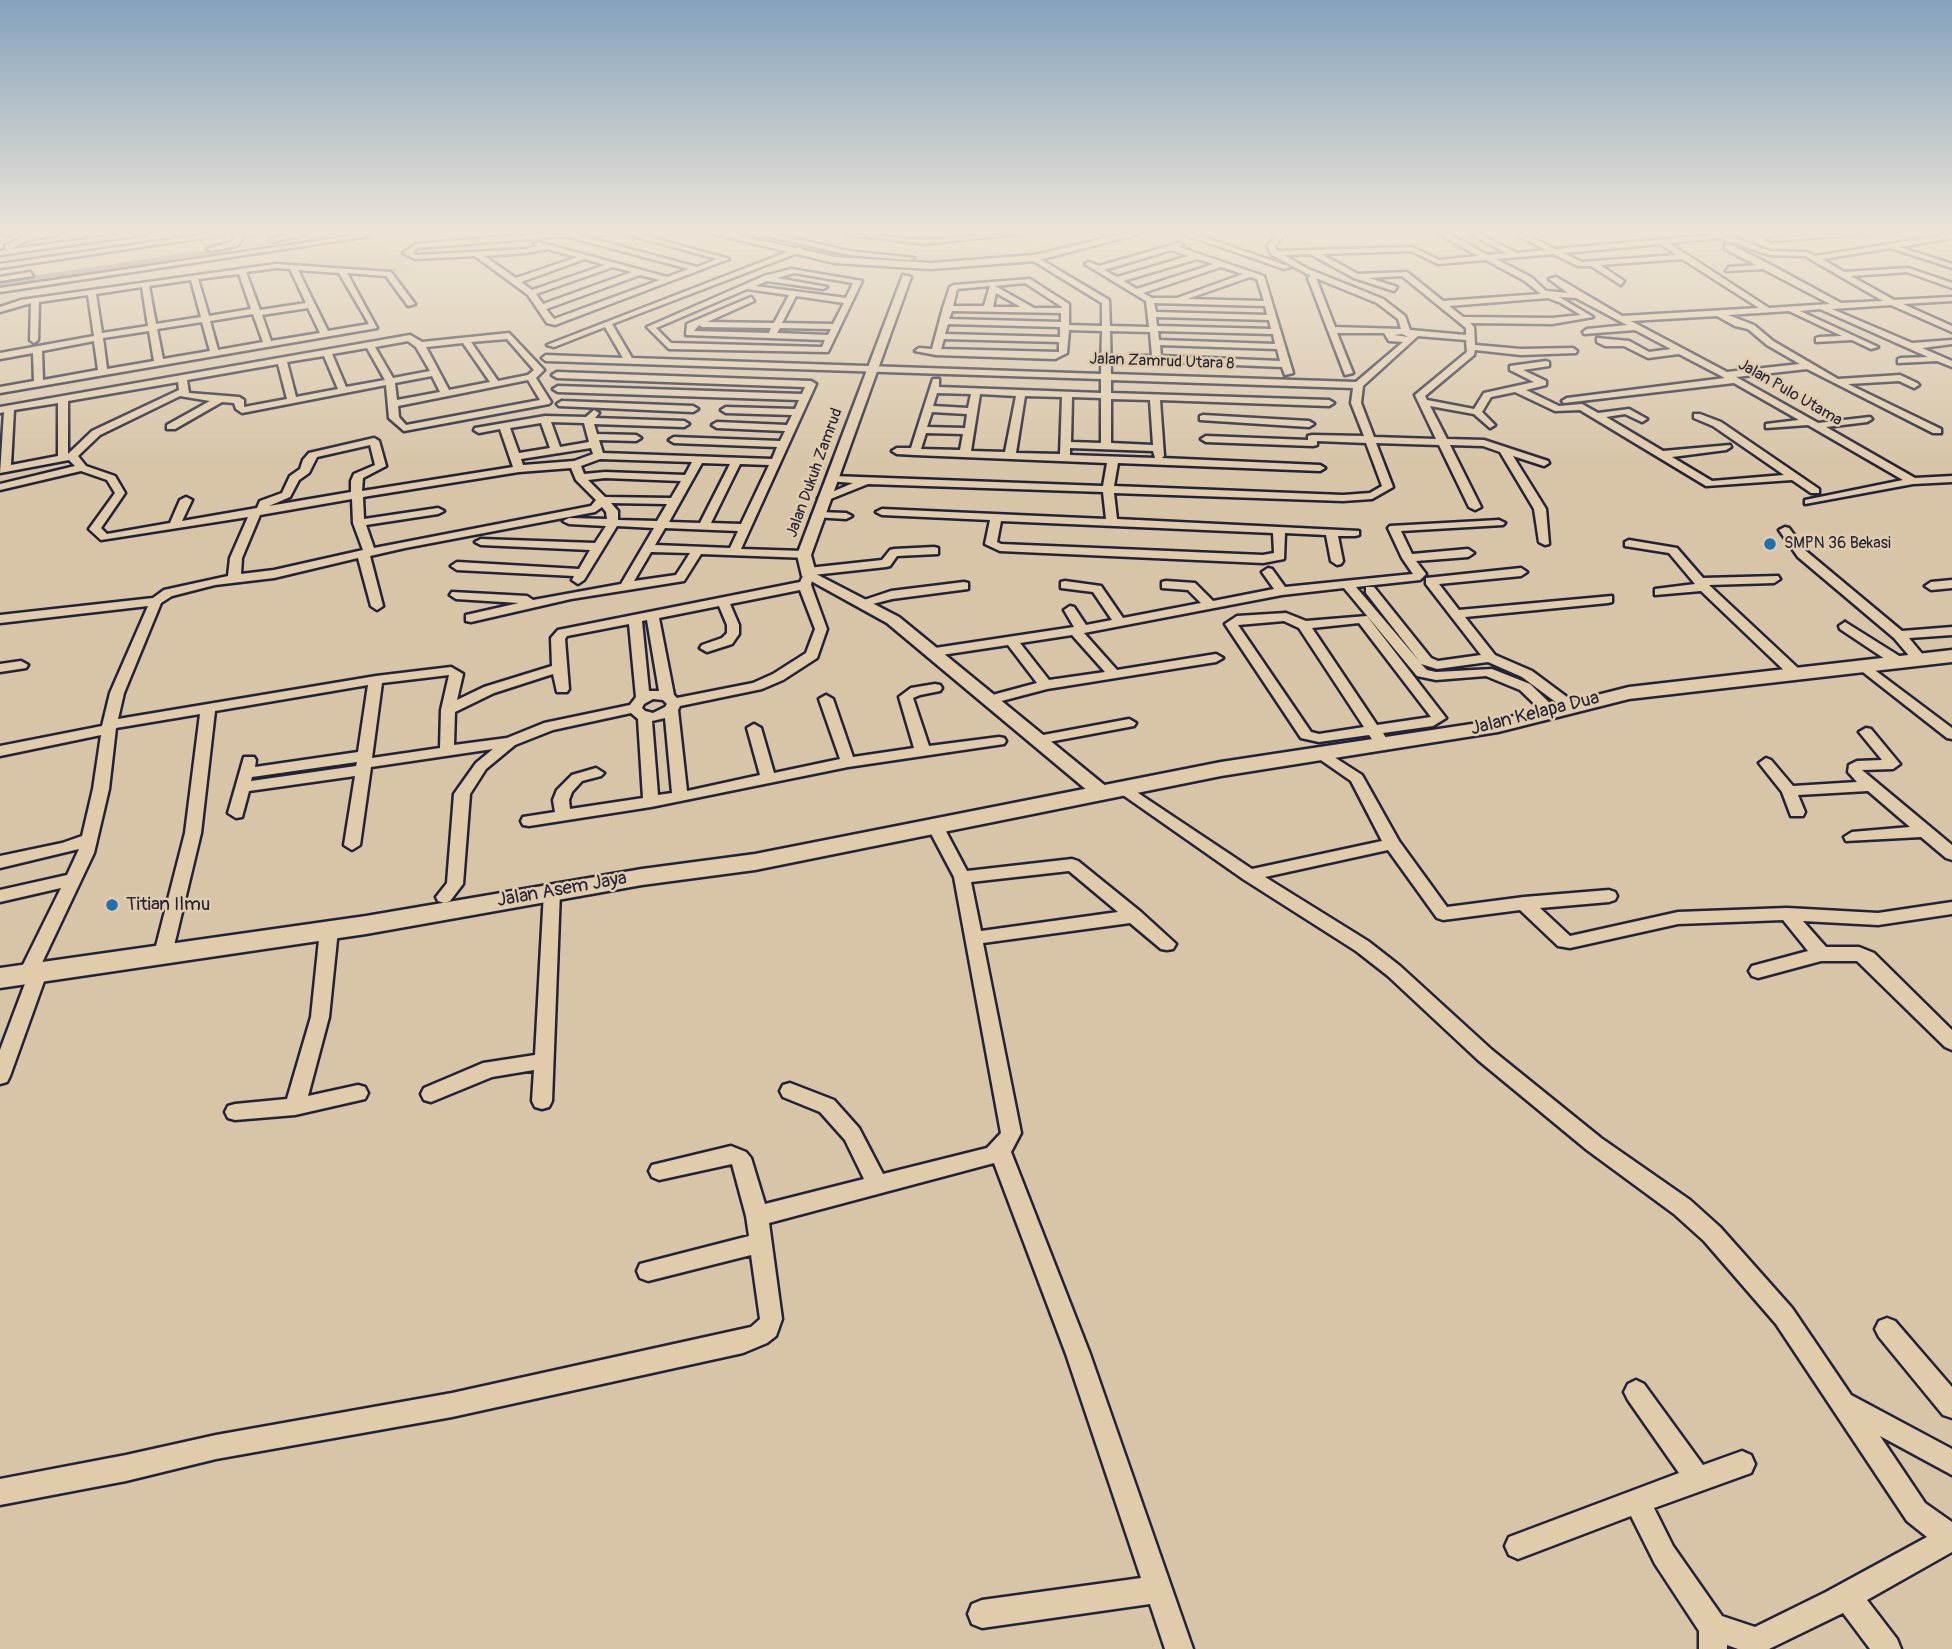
<!DOCTYPE html>
<style>
body{margin:0}
canvas{display:block;background:#d8c5a7}
</style>
<canvas width="1952" height="1649"></canvas>
<script>
const g = document.querySelector('canvas').getContext('2d');
g.lineJoin = 'round';
function paint(path, color) { g.fillStyle = color; g.fill(path, 'evenodd'); }
const poly = rows => new Path2D(rows.map(r => 'M' + r).join(''));
function strokePath(path, color, width, dash) { g.strokeStyle = color; g.lineWidth = width; g.lineCap = dash ? 'butt' : 'round'; g.setLineDash(dash || []); g.stroke(path); }
function label(font, color, halo, rows, align = 'center') {
  g.font = font + ' Pangolin,sans-serif'; g.lineWidth = 5; g.setLineDash([]); g.textBaseline = 'middle'; g.strokeStyle = halo; g.fillStyle = color; for (const [text, x, y, turn = 0] of rows) {
    g.save(); g.translate(x, y); g.rotate((+turn || 0) * Math.PI / 180); g.textAlign = isNaN(turn) ? turn : align; if (halo) g.strokeText(text, 0, 0); g.fillText(text, 0, 0); g.restore();
  }
}
paint(poly([
 [742,234,763,234,822,248,892,257,996,252,1067,244,1104,234,1129,234,1034,256,936,264,916,258,895,261,839,255],
 [376,239,411,269,392,273,333,271,290,265,275,255]
]), '#c9b89e');
paint(poly([
 [250,234,261,234,221,252,0,287,0,281,219,248,250,234]
]), '#92867d');
const minor = poly([
 [0,234,11,234,8,236,0,234],
 [27,234,60,234,28,240,11,249,126,234,147,234,0,255,0,251,7,250,5,246,27,234],
 [209,234,228,234,0,268,0,264,209,234],
 [233,234,240,234,243,238,237,246,211,251,207,249,231,242,235,238,233,234],
 [292,234,307,234,272,242,268,240,292,234],
 [364,234,370,236,0,292,0,288,364,234],
 [537,234,574,234,697,267,717,259,626,234,638,234,729,259,555,325,547,323,528,295,475,256,415,259,403,253,416,244,537,234],
 [565,236,689,269,667,277,538,242,534,244,538,246,526,249,416,255,412,253,418,248,565,236],
 [548,249,577,257,516,278,484,256,526,253,548,249],
 [585,259,605,265,532,290,521,282,585,259],
 [613,267,632,272,543,304,536,294,613,267],
 [640,275,660,280,554,319,546,309,640,275],
 [760,234,774,234,849,251,914,258,910,260,849,255,760,234],
 [846,234,924,240,1017,234,924,244,846,234],
 [1183,234,1194,234,1291,267,1284,269,1183,234],
 [1278,234,1285,234,1275,246,1277,251,1412,247,1439,260,1478,256,1439,234,1448,234,1488,255,1507,253,1469,234,1478,234,1517,253,1546,250,1515,234,1524,234,1555,249,1723,234,1770,251,1807,252,1815,256,1952,234,1952,238,1899,247,1952,264,1952,268,1891,248,1822,259,1844,272,1908,268,1952,283,1952,288,1907,272,1851,276,1894,300,1952,297,1952,301,1903,304,1952,326,1952,332,1891,305,1832,309,1912,343,1952,340,1952,344,1922,348,1952,361,1952,367,1937,361,1898,363,1898,359,1901,358,1928,357,1820,309,1800,311,1878,347,1871,349,1852,340,1816,342,1816,338,1819,337,1842,336,1789,311,1728,315,1754,325,1773,341,1838,379,1900,375,1917,383,1919,385,1914,388,1899,381,1848,384,1941,429,1941,433,1933,433,1807,369,1736,377,1818,423,1870,417,1872,419,1867,422,1826,427,1915,478,1952,476,1952,482,1913,484,1805,504,1805,500,1903,480,1808,425,1766,428,1766,424,1799,420,1734,383,1564,403,1562,401,1567,398,1725,378,1679,354,1648,358,1624,346,1605,346,1597,342,1597,338,1629,341,1649,352,1671,349,1635,330,1584,334,1583,332,1587,329,1627,325,1576,298,1559,297,1593,317,1552,324,1470,323,1474,327,1475,345,1521,349,1573,348,1577,351,1576,353,1521,355,1475,350,1474,355,1425,396,1427,400,1474,409,1484,393,1534,382,1510,370,1510,366,1546,361,1549,362,1549,366,1523,370,1546,381,1546,385,1526,390,1559,406,1582,404,1598,413,1629,409,1647,419,1642,422,1625,414,1606,417,1663,451,1730,445,1731,447,1726,450,1672,457,1712,481,1784,475,1713,426,1694,418,1694,414,1700,414,1721,422,1819,489,1819,493,1811,493,1792,480,1706,486,1580,410,1555,411,1515,392,1491,397,1482,412,1495,425,1490,428,1474,414,1430,406,1447,439,1484,440,1548,461,1549,463,1544,466,1513,456,1546,509,1549,544,1545,545,1539,542,1534,509,1500,452,1483,446,1450,445,1481,507,1475,510,1469,507,1439,445,1376,443,1393,487,1372,499,1343,501,1114,493,1117,519,1359,531,1359,535,1355,536,1338,536,1343,561,1341,564,1337,565,1331,561,1326,535,1285,533,1284,559,1263,563,1000,551,985,544,990,520,882,515,876,512,882,509,1106,519,1103,492,868,484,828,500,818,498,853,483,828,481,828,477,832,476,1103,486,1107,463,915,455,897,454,892,451,897,448,911,448,933,379,939,379,939,387,1101,393,1101,379,546,361,542,358,546,355,623,358,605,327,554,347,547,345,800,247,803,251,612,324,632,358,1101,374,1102,331,1069,330,1067,353,1055,359,936,355,915,351,919,348,932,349,943,308,950,287,954,285,1030,279,1069,304,1069,325,1102,326,1102,303,1032,260,1035,256,1109,300,1110,326,1149,327,1146,301,1085,264,1089,262,1099,266,1179,243,1183,245,1179,247,1264,276,1293,373,1285,375,1282,367,1142,361,1139,360,1139,356,1152,356,1150,332,1110,331,1111,374,1356,382,1403,342,1389,341,1384,333,1337,333,1353,373,1345,375,1308,278,1311,276,1272,255,1267,246,1278,234],
 [1721,238,1769,255,1805,256,1883,301,1841,303,1769,264,1731,245,1725,245,1725,249,1756,265,1729,267,1726,271,1763,269,1830,304,1769,308,1669,243,1721,238],
 [1661,244,1676,255,1582,262,1563,253,1661,244],
 [1171,250,1189,256,1117,277,1104,270,1171,250],
 [1411,251,1438,264,1486,260,1525,281,1541,294,1443,301,1407,272,1358,274,1321,254,1411,251],
 [1310,254,1354,278,1394,291,1397,287,1369,278,1402,276,1466,328,1466,335,1410,330,1405,316,1383,299,1306,268,1284,255,1310,254],
 [1553,254,1578,266,1591,266,1621,285,1624,281,1600,265,1682,259,1759,308,1622,316,1556,277,1549,279,1568,293,1546,291,1531,277,1496,259,1553,254],
 [1197,259,1214,264,1137,289,1123,281,1197,259],
 [1221,267,1243,274,1177,298,1152,298,1143,293,1221,267],
 [1250,277,1257,279,1264,301,1187,299,1250,277],
 [1316,278,1377,303,1398,319,1401,329,1335,327,1316,278],
 [1025,283,1062,307,1062,308,1034,308,995,286,1025,283],
 [990,286,984,306,953,306,957,289,990,286],
 [996,293,1021,307,993,307,996,293],
 [1548,298,1561,303,1581,315,1552,318,1463,317,1449,306,1548,298],
 [1154,303,1265,306,1267,315,1156,312,1154,303],
 [952,311,1061,313,1061,322,949,319,952,311],
 [1717,316,1735,326,1748,329,1767,345,1800,364,1727,372,1631,321,1717,316],
 [1156,317,1269,320,1271,329,1157,326,1156,317],
 [948,324,1060,327,1060,337,945,334,948,324],
 [1158,331,1273,334,1275,344,1159,340,1158,331],
 [1402,334,1408,337,1394,335,1402,334],
 [1418,336,1466,340,1467,352,1415,395,1436,439,1374,437,1361,403,1363,386,1418,336],
 [944,339,1059,342,1059,352,941,349,944,339],
 [1160,345,1277,349,1280,361,1161,356,1160,345],
 [1111,380,1353,388,1351,403,1364,436,1312,435,1308,436,1308,440,1206,436,1201,439,1206,442,1313,446,1317,445,1317,441,1366,443,1382,486,1370,493,1343,495,1114,486,1118,463,1320,471,1325,468,1320,465,1162,458,1164,456,1160,400,1329,406,1334,403,1329,400,1111,393,1111,380],
 [937,393,971,394,968,408,933,406,937,393],
 [980,394,1016,396,1005,452,971,451,980,394],
 [1025,396,1062,397,1060,454,1016,453,1025,396],
 [1072,397,1101,398,1101,443,1071,442,1072,397],
 [1111,399,1150,400,1153,445,1111,443,1111,399],
 [932,412,967,414,965,428,927,427,932,412],
 [926,433,963,434,960,450,921,449,926,433],
 [1070,448,1153,451,1155,458,1070,455,1070,448],
 [1001,521,1273,533,1274,553,1263,555,1001,544,997,542,1001,521],
 [1820,234,1864,234,1772,241,1768,239,1820,234],
 [276,264,391,272,415,304,408,306,386,276,347,273,377,328,0,393,0,387,34,381,33,353,0,359,0,353,94,336,88,295,39,302,38,340,34,343,30,340,31,303,0,312,0,307,21,300,276,264],
 [276,268,290,269,306,303,260,310,246,272,276,268],
 [298,270,339,273,369,324,328,331,298,270],
 [239,274,251,309,209,316,198,279,239,274],
 [191,280,201,317,156,324,149,286,191,280],
 [142,287,148,326,102,333,96,294,142,287],
 [308,308,320,333,271,341,262,315,308,308],
 [253,314,263,342,218,350,210,321,253,314],
 [202,322,210,351,163,359,157,329,202,322],
 [149,331,154,361,107,369,103,338,149,331],
 [94,341,98,370,43,380,42,351,94,341],
 [791,269,862,281,828,352,669,349,647,327,764,276,791,269],
 [794,273,853,283,846,298,755,286,767,281,823,289,827,287,777,278,794,273],
 [747,289,789,295,774,323,707,322,754,301,751,297,687,324,686,335,825,340,822,347,671,343,656,328,747,289],
 [796,296,844,303,833,324,782,323,796,296],
 [699,325,702,327,771,328,769,333,694,331,699,325],
 [780,328,831,329,828,335,777,333,780,328],
 [30,272,33,276,0,281,0,277,30,272],
 [509,333,544,370,536,378,551,402,549,404,404,431,389,418,386,385,242,413,236,409,234,403,222,402,175,429,167,429,167,425,210,401,180,396,100,435,78,456,86,466,115,476,125,493,101,528,107,534,170,523,180,500,186,497,192,500,182,521,257,508,260,501,282,493,290,476,300,469,303,460,309,453,374,438,379,441,386,466,363,478,362,491,513,467,500,429,479,433,474,430,475,428,545,416,586,417,594,410,599,413,595,418,684,421,689,424,684,427,594,424,597,434,636,435,641,438,636,441,599,440,603,453,772,459,777,447,674,443,669,440,674,437,780,441,785,431,717,428,712,425,717,422,787,425,792,415,726,413,721,410,726,407,795,409,799,400,558,392,553,389,558,386,802,394,805,387,557,378,552,375,557,372,811,381,816,384,741,549,804,551,810,555,808,558,701,554,684,581,571,599,471,622,466,621,466,615,519,603,456,599,450,595,452,592,527,596,533,600,621,584,654,528,617,526,584,580,578,584,572,580,574,576,457,570,451,566,457,562,579,569,590,550,481,545,475,542,481,539,595,543,606,526,569,524,563,521,569,518,607,519,606,512,602,507,595,512,405,548,370,556,383,606,377,610,371,606,358,558,274,578,215,585,172,596,161,603,124,693,118,719,376,676,451,667,463,674,457,700,484,687,552,666,551,638,558,630,800,582,804,574,802,572,808,568,882,560,890,550,894,549,934,547,938,548,938,554,897,556,890,566,886,567,813,575,811,585,827,629,817,658,783,680,762,689,680,706,678,710,687,791,760,775,747,728,754,724,761,728,774,773,840,759,819,699,826,695,833,699,853,757,914,748,899,697,911,688,935,684,940,685,942,688,940,691,920,695,913,698,929,746,999,737,1004,738,1006,741,1004,744,848,767,651,807,529,826,523,825,521,821,523,817,555,812,553,800,557,790,572,775,596,768,604,773,601,776,582,781,572,792,569,800,570,809,643,798,638,719,631,713,553,730,515,745,486,769,470,794,463,884,450,901,444,903,438,901,436,897,447,883,454,794,476,763,493,749,371,767,360,845,352,850,344,845,355,776,249,791,242,817,236,818,228,813,244,757,254,757,256,760,255,767,358,752,368,685,215,711,201,833,172,954,169,959,163,961,157,959,154,954,185,833,200,714,116,728,109,789,94,853,40,967,47,973,10,1076,7,1082,0,1084,0,1050,26,981,21,980,18,975,61,888,0,902,0,890,67,875,79,849,0,868,0,856,62,843,82,836,93,789,101,735,0,756,0,746,102,726,110,693,148,606,0,623,0,615,153,598,164,590,228,576,230,558,248,517,101,540,89,529,115,493,107,480,81,471,0,490,0,484,75,466,69,460,0,473,4,412,0,413,0,407,410,335,422,342,509,333],
 [507,339,534,370,528,375,498,381,471,342,507,339],
 [408,341,416,347,430,371,393,378,375,347,408,341],
 [463,343,490,382,449,390,426,347,463,343],
 [367,348,385,380,346,387,332,354,367,348],
 [324,356,338,389,296,397,287,362,324,356],
 [278,364,287,399,244,407,244,400,239,397,189,393,187,380,278,364],
 [432,376,440,392,397,400,395,383,432,376],
 [528,380,540,400,406,425,399,417,398,406,528,380],
 [178,382,179,390,92,431,68,454,68,401,178,382],
 [58,403,58,456,11,465,14,410,58,403],
 [551,422,584,423,589,442,560,447,551,422],
 [541,423,550,448,519,453,510,428,541,423],
 [370,445,375,465,354,474,351,481,351,492,269,506,290,497,299,480,309,473,317,457,370,445],
 [591,448,593,454,574,461,523,465,521,459,591,448],
 [600,459,692,462,685,475,605,472,584,474,581,466,600,459],
 [702,463,730,464,700,523,669,522,702,463],
 [740,464,769,465,741,524,711,523,740,464],
 [571,468,576,480,596,500,591,506,374,548,366,525,438,514,444,511,438,508,364,519,363,497,519,472,571,468],
 [605,478,681,481,671,498,605,497,588,480,605,478],
 [352,499,353,523,363,550,274,570,241,574,242,558,260,515,352,499],
 [611,503,667,504,657,521,618,520,618,511,611,503],
 [665,528,738,531,730,548,655,545,665,528],
 [651,552,690,553,676,575,634,581,651,552],
 [800,590,815,629,806,653,773,674,753,683,677,698,674,695,659,618,719,606,727,625,727,633,722,638,702,645,700,648,707,652,732,644,739,634,739,625,730,604,800,590],
 [647,620,659,691,649,691,642,621,647,620],
 [629,624,636,697,630,705,544,723,507,738,454,745,455,712,494,693,553,674,557,692,567,692,569,689,565,639,567,636,629,624],
 [449,675,441,710,440,748,372,758,382,683,449,675],
 [653,699,663,700,667,704,665,707,653,713,645,711,642,708,644,704,653,699],
 [665,718,672,793,658,795,652,721,665,718],
 [357,762,356,766,251,781,252,777,357,762],
 [562,401,693,406,698,409,693,412,559,406,557,404,562,401],
 [1203,415,1309,421,1314,424,1309,427,1200,420,1200,416,1203,415],
 [818,512,846,513,852,516,846,519,814,517,812,515,818,512],
 [1499,520,1505,523,1503,525,1401,531,1412,554,1468,549,1474,553,1468,557,1416,561,1426,574,1420,580,1356,587,1420,662,1366,593,1366,587,1374,587,1431,658,1438,661,1481,655,1426,584,1426,578,1521,568,1527,572,1521,576,1439,584,1459,610,1612,596,1612,602,1608,603,1465,617,1495,655,1532,671,1575,703,1577,706,1575,709,1565,709,1522,677,1488,662,1437,669,1421,664,1427,670,1436,672,1492,669,1530,684,1557,710,1559,713,1557,716,1547,716,1520,690,1486,676,1436,680,1417,676,1344,588,1282,595,1084,633,1117,670,1216,654,1223,658,1216,662,1047,689,990,704,985,703,983,700,985,697,1037,683,1008,645,935,656,928,652,935,648,1074,627,1064,610,1070,606,1074,607,1086,625,1112,620,1093,592,1061,588,1061,582,1065,581,1101,586,1123,618,1201,603,1188,590,1162,588,1162,582,1166,581,1195,583,1213,601,1274,589,1262,572,1268,568,1272,569,1285,587,1413,574,1402,558,1388,528,1390,526,1499,520],
 [1072,635,1105,672,1049,680,1020,643,1072,635],
 [1785,527,1789,528,1806,551,1902,631,1952,627,1952,635,1909,638,1928,661,1921,665,1916,664,1894,638,1798,557,1779,530,1785,527],
 [1629,540,1677,548,1703,578,1778,576,1780,579,1774,583,1709,585,1800,670,1802,673,1800,676,1790,676,1701,591,1655,595,1655,589,1695,584,1669,553,1625,546,1625,542,1629,540],
 [1952,580,1952,588,1931,590,1925,586,1931,582,1952,580],
 [964,582,968,583,968,589,892,599,861,607,855,603,891,591,964,582],
 [1286,613,1306,621,1367,616,1446,718,1433,726,1383,733,1389,743,1382,748,1377,746,1369,735,1319,742,1301,738,1225,624,1237,616,1286,613],
 [1284,621,1299,628,1364,727,1319,734,1311,732,1238,625,1284,621],
 [1359,623,1431,717,1377,725,1312,628,1359,623],
 [1845,622,1904,659,1904,665,1894,665,1840,629,1839,626,1845,622],
 [21,661,28,665,26,668,0,672,0,664,21,661],
 [1864,662,1952,728,1952,739,1947,738,1859,669,1857,666,1864,662],
 [1129,719,1136,723,1134,726,1038,744,1031,740,1038,736,1129,719],
 [1866,728,1871,729,1900,764,1893,769,1862,770,1952,845,1952,860,1946,858,1921,837,1846,841,1844,837,1852,832,1910,827,1868,791,1798,795,1805,812,1803,816,1791,816,1782,792,1759,763,1766,758,1771,760,1793,786,1857,782,1848,772,1849,765,1857,761,1882,760,1859,732,1866,728],
 [1320,748,1362,775,1399,841,1447,907,1524,897,1609,890,1615,892,1617,896,1615,900,1609,902,1540,908,1570,936,1678,912,1787,908,1878,913,1952,902,1952,914,1878,925,1803,921,1826,947,1859,947,1874,953,1952,1030,1952,1050,1945,1047,1857,961,1821,961,1758,978,1752,976,1749,971,1752,966,1808,951,1783,920,1678,924,1570,948,1558,946,1520,910,1443,920,1437,918,1388,850,1265,877,1368,941,1400,966,1492,1050,1601,1138,1690,1200,1720,1227,1792,1308,1851,1395,1952,1449,1952,1475,1880,1436,1925,1503,1952,1522,1952,1552,1867,1600,1897,1639,1901,1649,1870,1649,1843,1613,1769,1649,1738,1649,1727,1645,1727,1649,1699,1649,1699,1631,1655,1564,1631,1516,1518,1559,1509,1555,1505,1546,1509,1537,1679,1473,1628,1400,1624,1392,1628,1384,1636,1380,1644,1384,1703,1465,1742,1451,1751,1455,1755,1464,1751,1473,1654,1508,1673,1546,1722,1616,1755,1627,1826,1592,1927,1537,1907,1521,1776,1324,1704,1241,1674,1214,1587,1150,1478,1060,1388,976,1356,951,1243,879,1113,788,1116,785,1126,785,1252,869,1382,841,1351,781,1315,756,1313,753,1315,750,1320,748],
 [935,821,941,822,967,871,1072,859,1078,861,1141,912,1176,944,1173,949,1167,950,1161,949,1130,923,983,943,1021,1133,1011,1152,1090,1354,1193,1649,1165,1649,1150,1604,982,1628,972,1624,968,1614,972,1604,982,1600,1141,1578,1066,1354,994,1163,769,1223,782,1319,776,1336,767,1343,743,1353,452,1417,216,1459,126,1481,0,1505,0,1479,126,1455,216,1435,452,1393,751,1327,760,1319,751,1255,648,1281,640,1278,637,1271,640,1264,749,1236,746,1216,732,1164,659,1180,652,1177,649,1171,652,1165,731,1146,746,1152,751,1158,765,1204,864,1179,845,1140,820,1112,783,1097,780,1091,783,1085,790,1083,834,1100,859,1128,883,1174,987,1148,1001,1133,954,877,927,826,935,821],
 [1069,871,1118,912,981,931,971,882,1069,871],
 [552,886,558,888,560,892,552,1101,549,1107,542,1109,535,1107,532,1101,534,1070,492,1077,431,1102,424,1100,421,1094,424,1088,483,1063,535,1055,544,892,546,888,552,886],
 [329,924,335,926,338,930,329,1017,308,1096,358,1085,365,1087,368,1093,365,1099,295,1115,235,1120,228,1118,225,1112,228,1106,235,1104,287,1099,311,1017,320,930,323,926,329,924],
 [1887,1318,1895,1321,1952,1387,1952,1418,1943,1415,1879,1337,1875,1329,1879,1321,1887,1318]
]);
const tertiary = poly([
 [714,234,731,234,835,257,931,263,1035,255,1122,234,1138,234,1035,261,931,269,835,263,714,234],
 [903,275,911,277,811,555,816,574,899,617,1108,788,1110,792,1108,796,1094,796,887,623,802,576,797,555,903,275]
]);
const secondary = poly([
 [1952,650,1952,662,1629,699,1498,732,1221,776,755,870,642,885,366,934,0,988,0,968,366,916,642,869,755,854,1221,762,1498,720,1629,687,1952,650]
]);
strokePath(minor, '#22223b', 5);
strokePath(tertiary, '#22223b', 5);
strokePath(secondary, '#22223b', 5);
paint(minor, '#e0ccab');
paint(tertiary, '#e0ccab');
paint(secondary, '#e0ccab');
const sky = g.createLinearGradient(0, 0, 0, 465);
sky.addColorStop(0, '#85a2bd');
sky.addColorStop(0.5, '#ede5d7');
sky.addColorStop(1, '#ede5d700');
g.fillStyle = sky;
g.fillRect(0, 0, 1952, 465);
for (const [x, y, r, color] of [
 [1770,544,7,"#1f6fb2"],
 [112,905,7,"#1f6fb2"]
]) { const dot = new Path2D(); dot.arc(x, y, r, 0, 2 * Math.PI); g.fillStyle = color; g.fill(dot); strokePath(dot, '#e0ccab', 2.5); }
label('16px', '#22223b', '#e0ccab', [
 ["Jalan Zamrud Utara 8",1162,362,2],
 ["Jalan Pulo Utama",1790,393,30],
 ["Jalan Dukuh Zamrud",815,473,-70]
]);
label('16px', '#22223b', '#e0ccab', [
 ["SMPN 36 Bekasi",1784,544]
], 'left');
label('19px', '#22223b', '#e0ccab', [
 ["Jalan Kelapa Dua",1535,714,-14],
 ["Jalan Asem Jaya",562,890,-10]
]);
label('19px', '#22223b', '#e0ccab', [
 ["Titian Ilmu",126,905]
], 'left');
</script>
